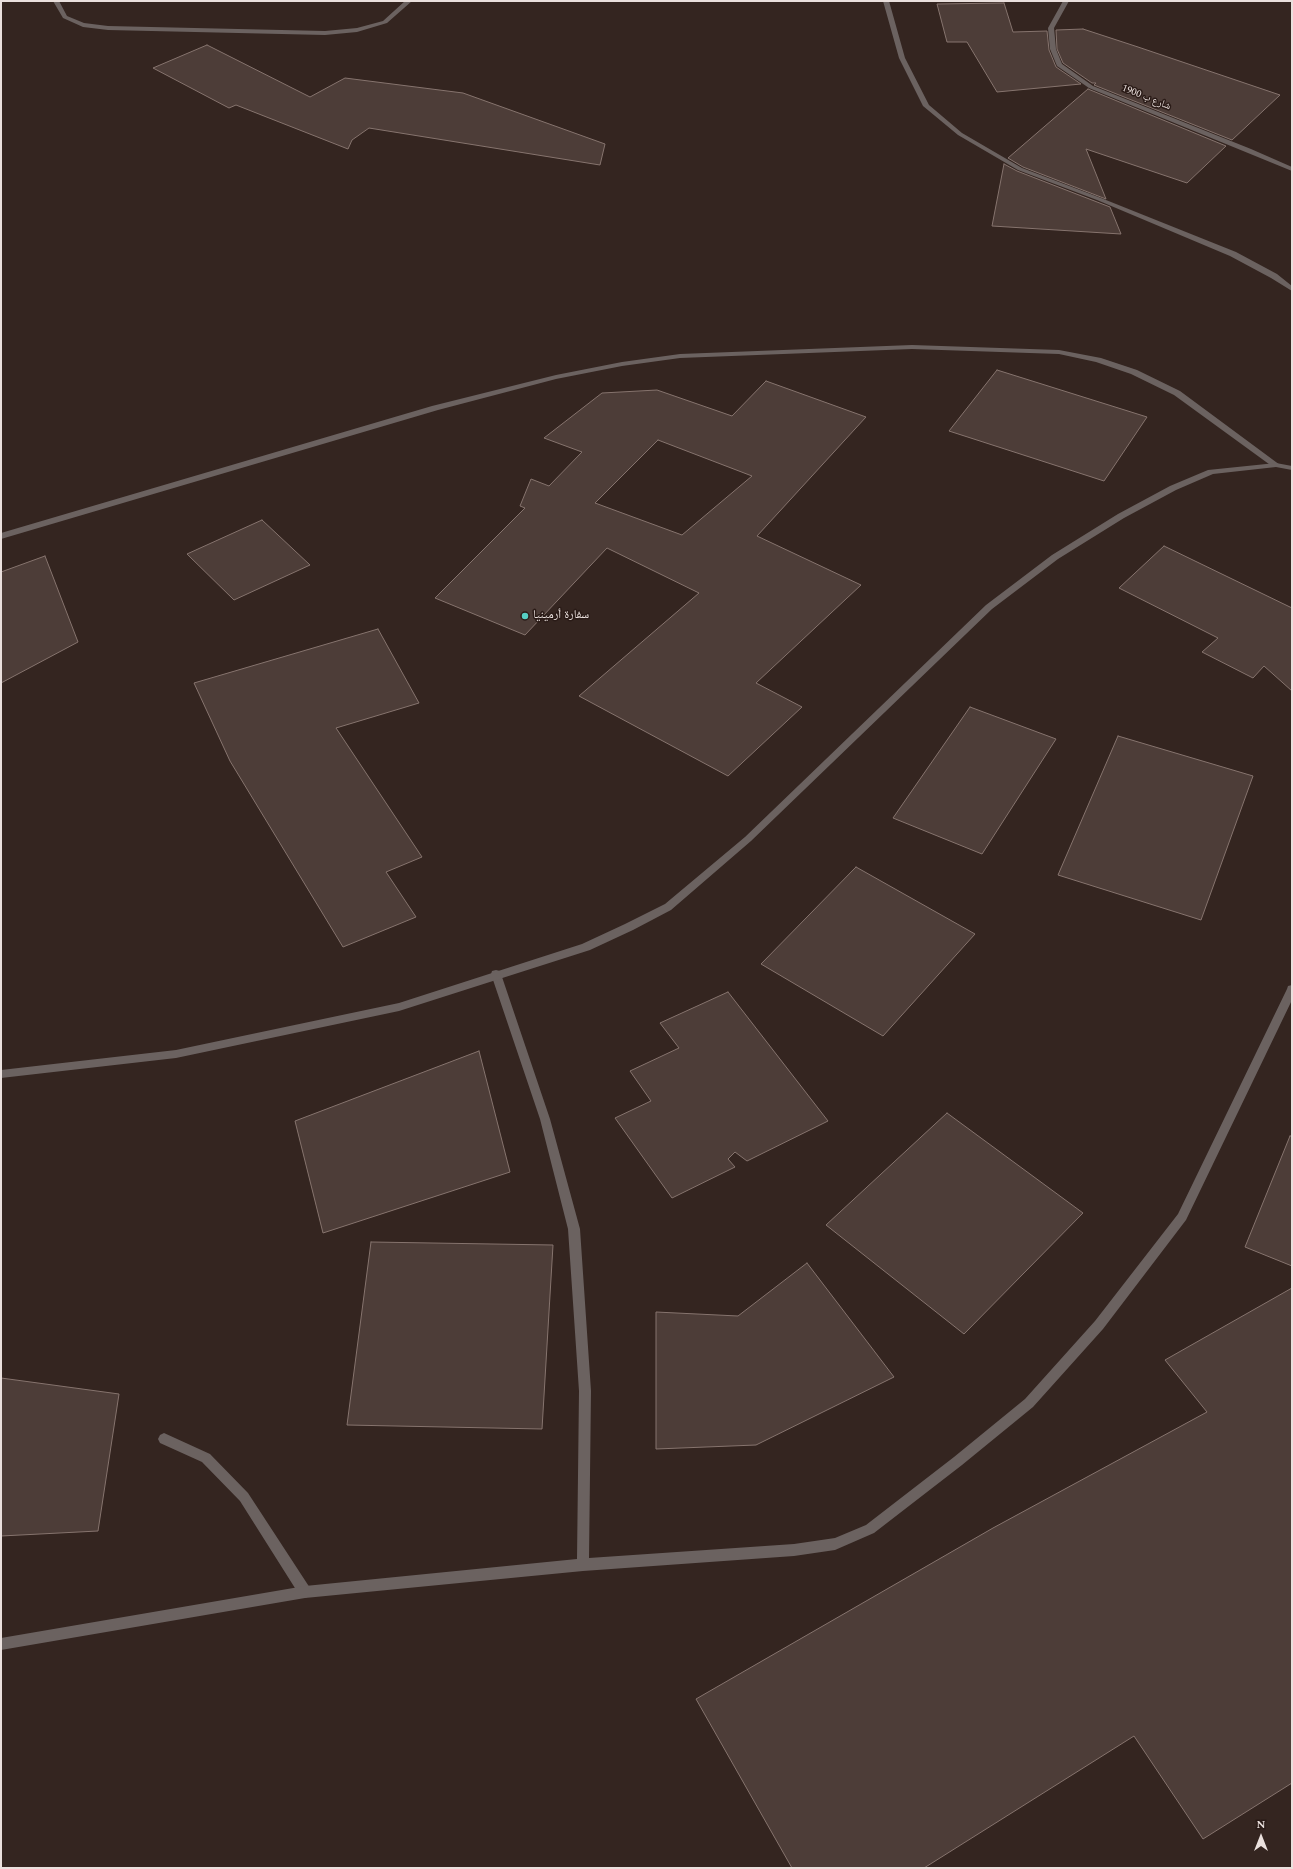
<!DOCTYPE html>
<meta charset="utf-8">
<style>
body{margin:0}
#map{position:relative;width:1293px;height:1869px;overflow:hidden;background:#342520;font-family:Spectral,serif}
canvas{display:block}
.frame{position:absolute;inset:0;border:2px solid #eae0dd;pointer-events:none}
.north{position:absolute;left:1241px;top:1817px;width:40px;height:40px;-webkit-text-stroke:3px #2a1b17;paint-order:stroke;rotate:0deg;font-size:11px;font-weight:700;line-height:16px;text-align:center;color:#eae0dd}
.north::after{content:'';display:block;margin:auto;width:14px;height:18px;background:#eae0dd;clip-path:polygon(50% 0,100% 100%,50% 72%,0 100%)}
</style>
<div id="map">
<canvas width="1293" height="1869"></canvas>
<div class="frame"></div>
<div class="north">N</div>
</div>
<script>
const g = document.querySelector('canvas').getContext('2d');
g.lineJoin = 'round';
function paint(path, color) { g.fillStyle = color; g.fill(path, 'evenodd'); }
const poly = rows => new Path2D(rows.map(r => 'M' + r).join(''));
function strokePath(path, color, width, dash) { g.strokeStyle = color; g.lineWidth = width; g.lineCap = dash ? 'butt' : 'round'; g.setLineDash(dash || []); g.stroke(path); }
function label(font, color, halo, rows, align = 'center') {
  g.font = font + ' Spectral,"Noto Naskh Arabic",serif'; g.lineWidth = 3; g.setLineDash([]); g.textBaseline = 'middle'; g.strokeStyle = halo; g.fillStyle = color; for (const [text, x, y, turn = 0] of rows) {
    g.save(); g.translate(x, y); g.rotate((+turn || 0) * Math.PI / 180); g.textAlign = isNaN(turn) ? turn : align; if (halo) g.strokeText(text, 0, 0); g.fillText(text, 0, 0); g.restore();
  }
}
const building = poly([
 [1004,3,1013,32,1047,31,1049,50,1056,67,1081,84,997,92,967,42,947,42,937,4,1004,3],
 [1083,29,1138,47,1280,95,1232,140,1094,85,1096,83,1092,83,1063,63,1057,49,1056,30,1083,29],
 [207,45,310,97,345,78,463,93,605,144,600,165,369,128,352,140,348,149,236,105,229,108,153,68,207,45],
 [1088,89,1226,146,1187,183,1086,149,1106,199,1023,167,1008,158,1088,89],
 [1004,164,1017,171,1110,207,1121,234,992,226,1004,164],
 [997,370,1147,417,1104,481,949,431,997,370],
 [766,381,866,417,757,536,861,585,756,683,802,707,728,776,579,696,699,593,607,548,525,635,435,598,525,508,520,506,531,479,549,486,582,452,544,438,602,393,657,390,732,416,766,381],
 [658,440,752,476,682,535,595,503,658,440],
 [262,520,310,565,234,600,187,554,262,520],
 [1164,546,1292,608,1292,691,1264,666,1253,678,1202,652,1218,638,1119,588,1164,546],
 [45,556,78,642,1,683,1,572,45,556],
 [378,629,419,703,336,728,422,857,386,872,416,917,343,947,230,761,194,683,378,629],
 [970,707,1056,739,982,854,893,818,970,707],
 [1118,736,1253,776,1201,920,1058,875,1118,736],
 [856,867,975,934,883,1036,761,964,856,867],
 [728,992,828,1121,747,1161,735,1152,728,1159,735,1167,672,1198,615,1118,651,1101,630,1071,679,1048,660,1023,728,992],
 [479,1051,510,1172,323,1233,295,1121,479,1051],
 [947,1113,1083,1213,964,1334,826,1225,947,1113],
 [1290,1136,1292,1136,1292,1266,1245,1247,1290,1136],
 [371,1242,553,1245,542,1429,347,1425,371,1242],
 [807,1263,894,1377,756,1445,656,1449,656,1312,738,1316,807,1263],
 [1292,1288,1292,1783,1203,1839,1134,1736,924,1868,792,1868,696,1699,993,1528,1207,1412,1165,1360,1292,1288],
 [1,1378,119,1394,98,1531,1,1536,1,1378]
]);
paint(building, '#4d3d38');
strokePath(building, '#86746e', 1);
paint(poly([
 [164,1433,210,1454,248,1493,310,1588,311,1592,310,1596,305,1598,300,1596,240,1501,202,1462,160,1443,158,1439,160,1435,164,1433]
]), '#6b6260');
paint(poly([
 [53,1,59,1,67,16,84,23,108,26,325,31,357,28,383,21,405,1,412,1,387,23,357,32,325,35,108,30,83,27,63,18,53,1],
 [883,1,889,1,905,58,929,105,962,133,1022,168,1101,198,1236,252,1277,274,1292,286,1292,291,1271,278,1230,256,1097,200,1018,170,958,135,923,106,899,58,883,1],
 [912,345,1059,350,1101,358,1137,370,1180,391,1280,465,1279,467,1273,467,1174,395,1131,374,1096,362,1059,354,912,349,680,358,622,366,556,379,438,410,1,539,1,533,432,406,556,375,622,362,680,354,912,345],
 [496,970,500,971,501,974,550,1119,580,1229,591,1391,589,1558,794,1544,835,1538,866,1525,954,1457,1025,1399,1095,1321,1178,1214,1287,989,1288,986,1292,985,1292,1000,1186,1220,1103,1329,1033,1407,962,1465,874,1533,835,1550,794,1556,583,1571,305,1598,1,1650,1,1638,305,1586,577,1559,579,1391,568,1229,540,1119,491,974,492,971,496,970]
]), '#6b6260');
paint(poly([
 [1063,1,1069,1,1054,28,1056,49,1062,64,1093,86,1251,149,1292,167,1292,171,1089,88,1057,66,1050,49,1048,28,1063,1],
 [1276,463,1292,466,1292,470,1276,467,1213,474,1176,490,1124,518,1058,559,992,609,751,841,671,910,633,930,590,950,399,1011,176,1058,1,1078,1,1070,176,1050,399,1003,582,944,625,924,665,904,745,837,986,605,1052,555,1118,514,1170,486,1208,470,1276,463]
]), '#6b6260');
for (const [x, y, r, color] of [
 [525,616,4,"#56cec3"]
]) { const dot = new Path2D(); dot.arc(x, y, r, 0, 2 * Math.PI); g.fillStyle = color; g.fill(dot); strokePath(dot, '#2a1b17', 1.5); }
label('10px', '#eae0dd', '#2a1b17', [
 ["شارع ب 1900",1146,98,22]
]);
label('12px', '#eae0dd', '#2a1b17', [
 ["سفارة أرمينيا",533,616]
], 'left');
</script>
